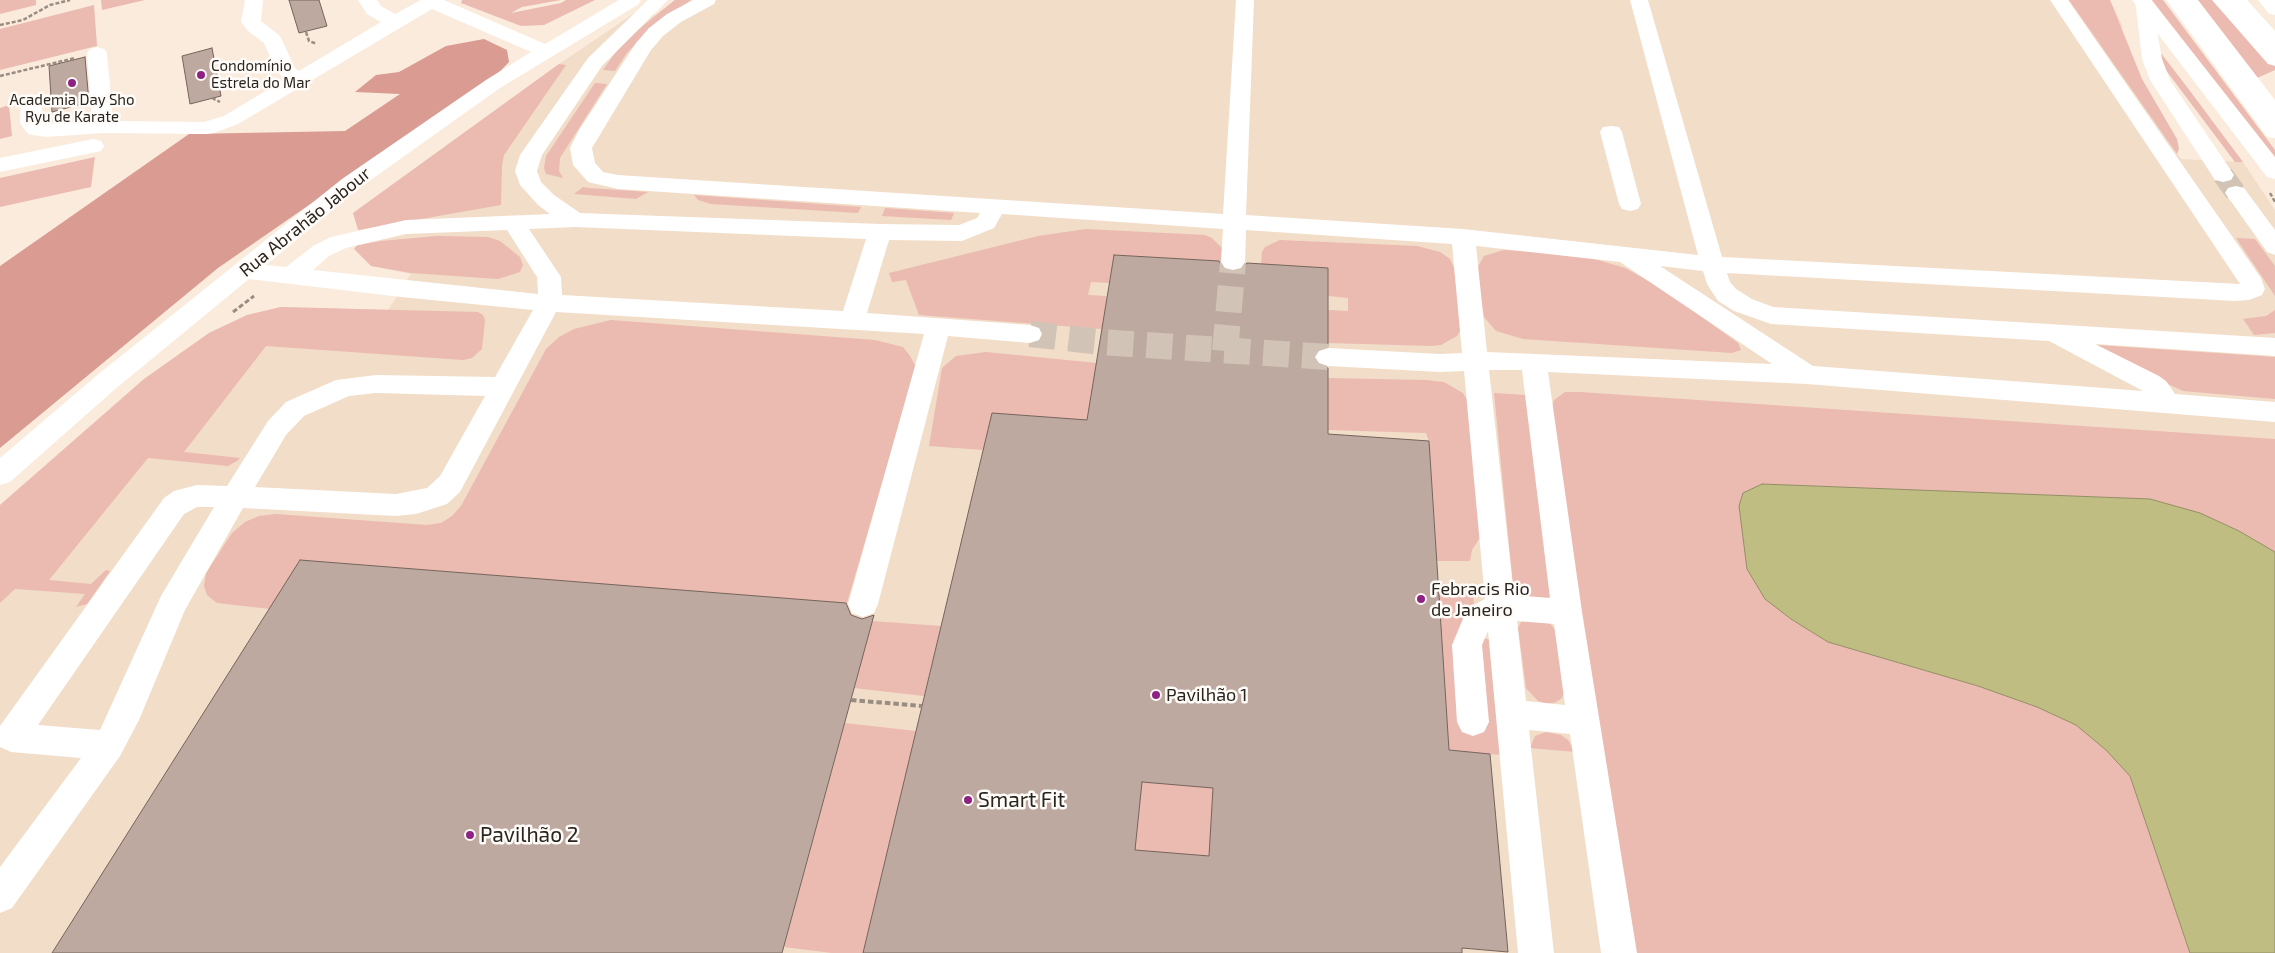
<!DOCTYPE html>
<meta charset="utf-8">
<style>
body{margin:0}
canvas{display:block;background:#fbebdc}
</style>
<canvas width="2275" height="953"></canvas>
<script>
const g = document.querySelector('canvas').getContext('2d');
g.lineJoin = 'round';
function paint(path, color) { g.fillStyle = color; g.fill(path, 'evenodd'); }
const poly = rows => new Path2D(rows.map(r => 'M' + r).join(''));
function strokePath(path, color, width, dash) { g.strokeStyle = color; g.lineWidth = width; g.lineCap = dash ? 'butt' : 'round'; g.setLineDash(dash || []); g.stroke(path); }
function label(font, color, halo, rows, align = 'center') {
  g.font = font + ' "Exo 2",sans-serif'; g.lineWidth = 5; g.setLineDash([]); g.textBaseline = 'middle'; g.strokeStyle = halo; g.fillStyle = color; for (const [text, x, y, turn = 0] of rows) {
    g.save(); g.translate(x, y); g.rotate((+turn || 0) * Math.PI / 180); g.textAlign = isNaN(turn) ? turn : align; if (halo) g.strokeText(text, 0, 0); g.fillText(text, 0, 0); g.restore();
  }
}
paint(poly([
 [675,0,2110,0,2122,25,2123,76,2181,159,2243,162,2275,210,2275,953,0,953,0,505,144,379,209,333,247,315,281,307,388,310,411,274,371,266,353,213,559,64,639,10,655,15]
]), '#f2ddc8');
paint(poly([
 [0,0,36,0,36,5,0,14],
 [101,0,145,0,102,10],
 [462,0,561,0,522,7,511,13,561,3,566,0,595,0,544,25,521,26,461,3],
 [675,0,691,0,643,36,627,53,615,71,603,70,623,42],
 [2069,0,2110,0,2142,79,2177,139,2179,149,2177,154],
 [2152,0,2163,0,2275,150,2275,158],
 [2194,0,2216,0,2275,66,2275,70,2257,78],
 [94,5,97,46,0,70,0,29],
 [2160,52,2187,87,2243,162,2235,162,2168,73,2162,64],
 [559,64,566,65,504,155,502,165,501,205,358,230,353,213],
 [595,83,607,84,560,158,559,171,563,178,546,174,544,168,546,156],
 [9,105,12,136,0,139,0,108],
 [95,157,91,187,0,207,0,178],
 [583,187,589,188,648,192,636,199,574,194],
 [694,195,861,207,858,213,711,204,698,200],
 [885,208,954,213,951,220,882,216],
 [1086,229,1205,235,1212,238,1222,248,1221,261,1114,255,1109,283,1091,282,1088,295,1107,296,1102,329,919,315,906,280,892,282,889,273,1038,236],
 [436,236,488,237,500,241,520,257,523,265,520,272,498,279,411,273,371,266,354,249,357,245,381,241],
 [2236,238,2255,239,2275,266,2275,296],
 [1280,240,1417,246,1440,252,1450,259,1454,268,1461,329,1457,336,1441,345,1431,346,1328,343,1328,310,1348,311,1348,298,1328,296,1328,268,1261,264,1262,252,1265,247],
 [1504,250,1581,255,1625,268,1663,289,1738,343,1741,350,1732,353,1523,339,1496,331,1484,317,1476,270,1484,256],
 [281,307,478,312,483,315,485,320,482,349,472,358,463,360,266,346,184,452,240,458,237,461,228,466,148,458,49,580,91,584,106,570,110,571,87,604,76,607,85,594,15,589,0,603,0,505,144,379,209,333,247,315],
 [2275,310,2275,333,2254,335,2243,319,2266,316],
 [611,320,875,340,903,347,910,356,916,367,847,603,301,560,270,609,217,603,207,595,204,586,206,573,232,533,245,522,259,516,276,514,427,525,441,523,452,516,461,506,546,349,559,337,574,329],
 [2082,344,2275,357,2275,399,2183,391],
 [986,352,1097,363,1087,420,992,413,983,450,929,446,942,368,956,356],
 [1328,378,1426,380,1444,382,1463,393,1469,403,1481,536,1472,550,1470,561,1437,561,1429,441,1426,433,1328,430],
 [1565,392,1580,392,2275,439,2275,552,2239,531,2200,513,2150,499,1762,484,1765,599,1791,619,1828,642,1978,686,2037,707,2076,725,2106,750,2130,776,2190,953,1634,953,1551,410,1554,400],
 [1494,393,1525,395,1553,586,1552,595,1546,600,1522,598,1513,586],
 [1438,583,1472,585,1478,644,1484,638,1493,641,1501,755,1449,750],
 [1528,617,1550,623,1555,630,1564,692,1562,698,1556,702,1548,704,1538,701,1526,688,1518,628,1521,622],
 [872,621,941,626,924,696,854,688],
 [845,723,916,731,863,953,832,953,784,947],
 [1546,732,1561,735,1568,740,1575,752,1530,748,1535,736],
 [1159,766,1198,769,1230,805,1227,844,1190,872,1149,868,1117,833,1123,794]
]), '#ebbab1');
paint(poly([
 [484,39,507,50,509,62,484,88,387,151,218,268,0,448,0,266,189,134,345,131,400,94,355,92,376,75,399,72,446,46]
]), '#da9c92');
const water = poly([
 [1762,484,2150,499,2200,513,2239,531,2275,552,2275,953,2190,953,2130,776,2106,750,2076,725,2037,707,1978,686,1828,642,1791,619,1765,599,1747,569,1739,506,1743,493,1762,484]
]);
paint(water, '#c0bd83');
strokePath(water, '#938f65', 1);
const building = poly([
 [289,0,319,0,327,26,299,33,289,0],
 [212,48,221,96,190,104,182,56,212,48],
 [85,57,89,102,52,112,49,66,85,57],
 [1114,255,1219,261,1223,269,1233,272,1241,270,1247,263,1328,268,1328,346,1317,350,1313,358,1318,365,1328,368,1328,434,1429,441,1449,750,1490,754,1508,952,1462,948,1462,953,863,953,992,413,1087,420,1114,255],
 [1142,782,1213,788,1209,856,1135,850,1142,782],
 [300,560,846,603,851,615,862,619,874,615,782,953,52,953,300,560]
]);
paint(building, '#bda99f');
strokePath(building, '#76645b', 1);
strokePath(poly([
 [2223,175,2236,193]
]), '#d1c3b6', 21, [21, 11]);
strokePath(poly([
 [1030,334,1100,342,1328,357],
 [1225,351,1233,262]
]), '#d1c3b6', 26, [26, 13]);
strokePath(poly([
 [0,25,23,20,50,5,70,0],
 [306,32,309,41,317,44],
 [0,76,75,58],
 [212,98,220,102],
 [2270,193,2275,202]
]), '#988d82', 2.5, [4, 2]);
strokePath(poly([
 [233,312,254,296]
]), '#988d82', 3, [5, 2.5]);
strokePath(poly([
 [851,700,922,706]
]), '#988d82', 4, [5.5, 3]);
paint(poly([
 [245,0,263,0,261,21,280,36,295,68,299,71,381,22,367,14,358,0,377,0,381,6,395,14,421,0,444,0,545,44,619,0,641,0,639,4,500,88,358,189,266,265,286,267,313,246,331,237,406,220,550,214,538,205,520,185,515,171,520,155,588,58,648,0,668,0,602,66,542,155,537,171,541,182,554,195,580,213,880,224,959,225,977,218,980,213,618,189,588,182,573,165,570,148,579,130,636,43,649,28,667,14,693,0,716,0,714,4,681,22,663,36,651,50,592,148,595,163,603,172,618,175,1223,214,1236,0,1254,0,1246,215,1463,229,1698,255,1630,0,1648,0,1722,257,2240,284,2050,0,2068,0,2261,278,2265,289,2262,295,2249,300,2235,301,1727,273,1730,282,1736,289,1752,299,1773,307,2275,338,2275,356,2095,344,2159,376,2166,381,2175,394,2275,402,2275,422,1807,384,1548,372,1582,612,1637,953,1601,953,1570,734,1529,730,1554,953,1518,953,1488,631,1482,645,1489,722,1484,732,1473,736,1462,732,1457,722,1452,645,1465,614,1472,606,1485,599,1464,371,1440,372,1328,366,1319,363,1315,357,1319,351,1328,348,1440,354,1462,353,1452,244,1246,230,1245,262,1241,268,1233,270,1225,268,1221,262,1223,229,1002,214,994,228,962,241,889,240,867,313,1030,325,1039,328,1042,334,1039,340,1030,343,948,336,878,604,874,613,863,617,852,613,848,604,924,334,556,312,460,492,447,504,416,514,396,516,243,508,185,610,139,720,120,756,12,908,0,913,0,867,81,758,11,752,0,747,0,726,164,498,174,491,197,485,227,486,268,421,286,402,336,380,376,375,495,377,533,310,401,297,249,279,114,390,10,482,0,485,0,458,96,376,342,179,486,80,531,52,432,9,238,124,214,133,206,134,103,133,45,137,28,134,20,123,21,100,24,96,31,94,38,96,41,100,43,124,92,121,87,53,90,49,97,47,104,49,107,53,113,121,204,122,224,116,285,79,276,71,264,43,248,31,241,22,245,0],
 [575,227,866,239,843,311,562,295,561,277,529,229,575,227],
 [507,230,537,277,538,294,313,270,329,256,346,248,406,234,507,230],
 [1476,246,1620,262,1772,364,1487,352,1476,246],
 [1660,266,1703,271,1707,284,1718,301,1734,311,1771,324,2049,341,2143,391,1813,366,1660,266],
 [1489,370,1522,370,1550,598,1514,595,1489,370],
 [376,393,485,396,440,476,427,488,396,494,255,487,286,435,304,416,349,396,376,393],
 [197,507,214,507,161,596,100,730,38,725,184,514,197,507],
 [1517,621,1554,624,1565,705,1526,701,1517,621],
 [2135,0,2151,0,2152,2,2162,59,2170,80,2234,175,2231,180,2223,182,2215,180,2150,80,2142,59,2135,0],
 [2179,0,2198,0,2275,100,2275,120,2268,118,2179,0],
 [2212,0,2231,0,2275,48,2275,66,2268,64,2212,0],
 [1611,126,1619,127,1622,132,1641,204,1638,209,1630,211,1622,209,1619,204,1600,132,1603,127,1611,126],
 [93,139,101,141,104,146,101,151,0,172,0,158,93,139],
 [2236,186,2244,188,2275,230,2275,255,2267,252,2225,193,2228,188,2236,186]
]), '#fff');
paint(poly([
 [2132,0,2151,0,2275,157,2275,179,2267,177,2132,0],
 [2258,0,2275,0,2275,15,2268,13,2258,0]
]), '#fff');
paint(poly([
 [2166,0,2185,0,2275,118,2275,138,2267,137,2166,0],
 [2228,0,2247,0,2275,31,2275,49,2268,47,2228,0]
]), '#fff');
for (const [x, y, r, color] of [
 [201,75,5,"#8f2183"],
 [72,83,5,"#8f2183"],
 [1421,599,5,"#8f2183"],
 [1156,695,5,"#8f2183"],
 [968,800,5,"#8f2183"],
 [470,835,5,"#8f2183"]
]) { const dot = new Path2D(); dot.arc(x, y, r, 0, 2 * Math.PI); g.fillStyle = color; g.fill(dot); strokePath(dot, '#fefbf8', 2); }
label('15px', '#2a241e', '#fefbf8', [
 ["Condomínio",211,66],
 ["Estrela do Mar",211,83],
 ["Academia Day Sho",72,100,"center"],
 ["Ryu de Karate",72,117,"center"]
], 'left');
label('18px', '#2a241e', '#fefbf8', [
 ["Rua Abrahão Jabour",305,222,-39]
]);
label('18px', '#2a241e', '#fefbf8', [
 ["Febracis Rio",1431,589],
 ["de Janeiro",1431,610],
 ["Pavilhão 1",1166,695]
], 'left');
label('21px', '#2a241e', '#fefbf8', [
 ["Smart Fit",978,800],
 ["Pavilhão 2",480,835]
], 'left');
</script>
